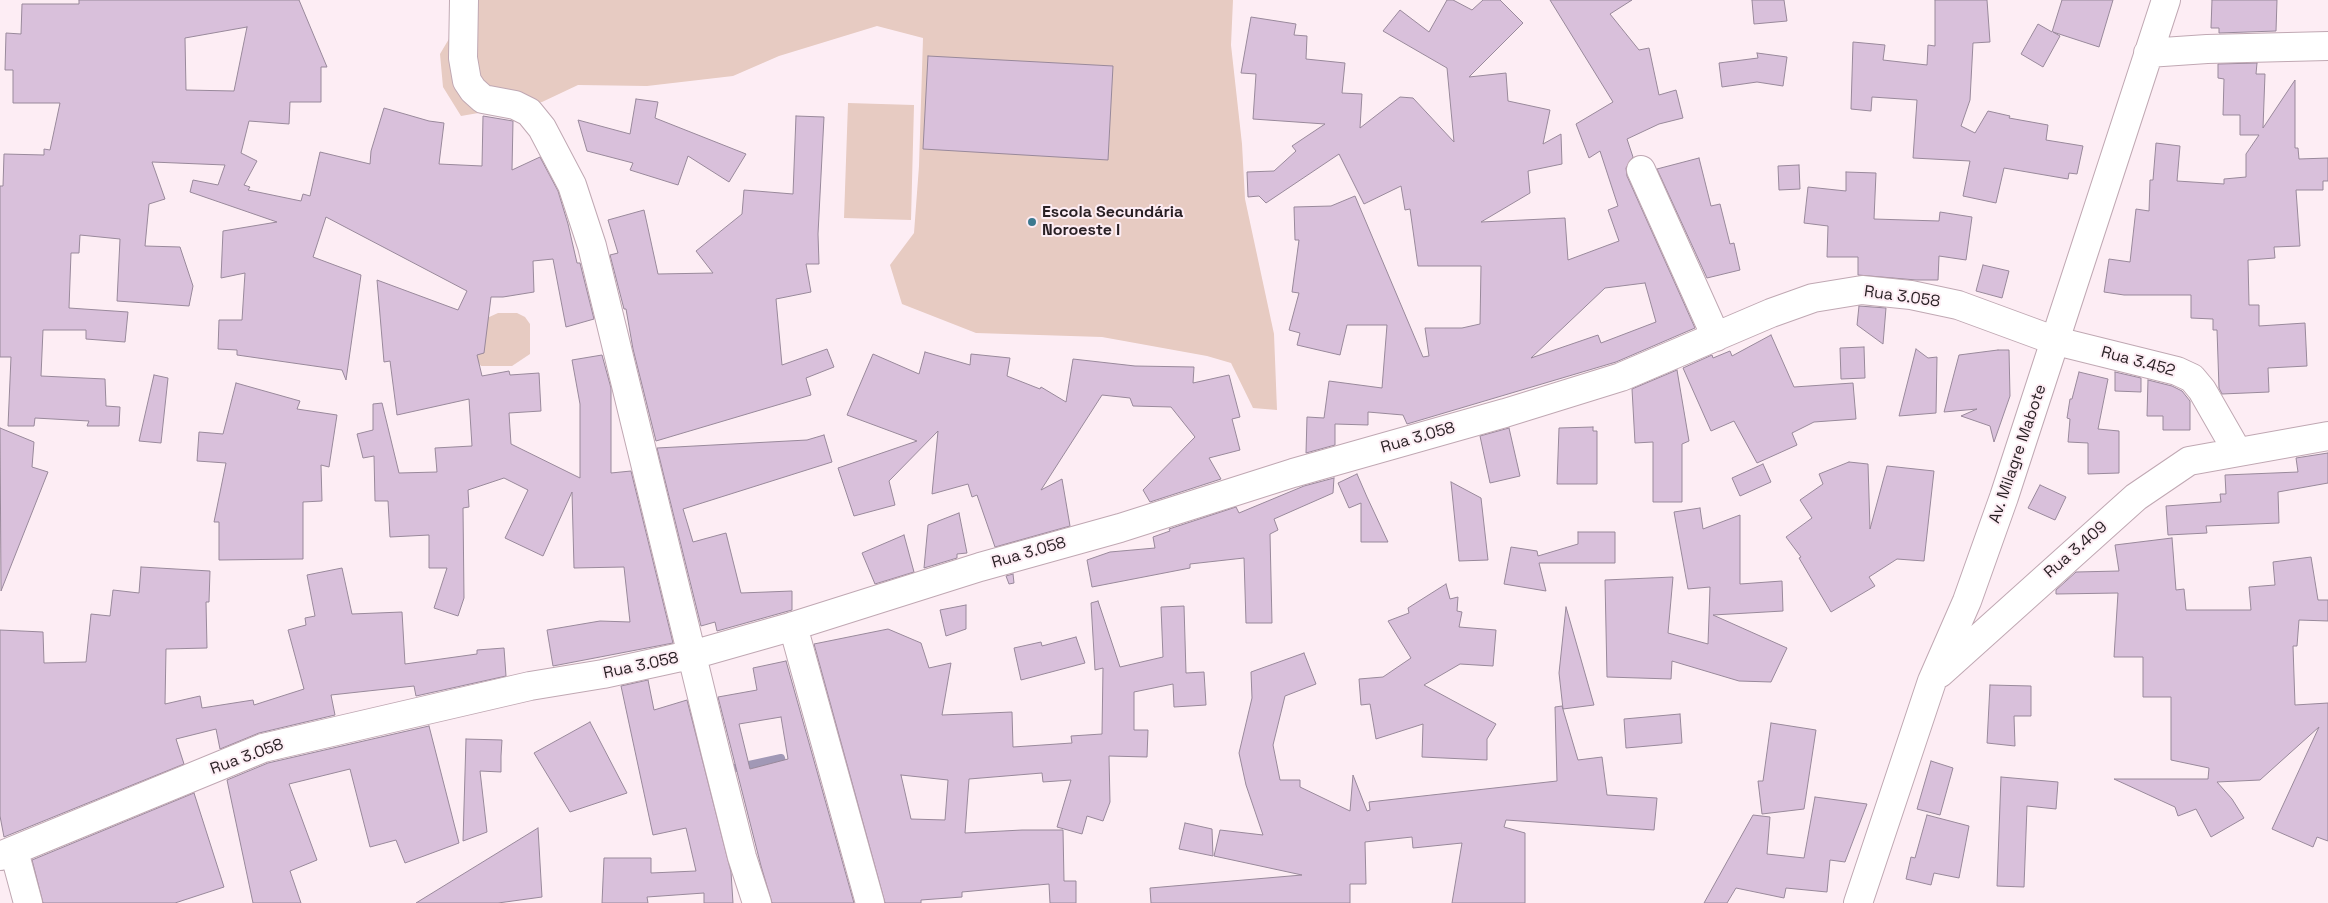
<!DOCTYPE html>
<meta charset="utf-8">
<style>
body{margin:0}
canvas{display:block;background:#fdedf4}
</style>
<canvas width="2328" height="903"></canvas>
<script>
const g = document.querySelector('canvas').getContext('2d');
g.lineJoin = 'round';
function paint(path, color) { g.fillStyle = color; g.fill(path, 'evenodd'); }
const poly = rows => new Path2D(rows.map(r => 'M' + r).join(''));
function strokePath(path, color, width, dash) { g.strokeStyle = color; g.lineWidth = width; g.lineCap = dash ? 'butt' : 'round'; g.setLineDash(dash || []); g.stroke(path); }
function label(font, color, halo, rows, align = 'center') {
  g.font = font + ' "Space Grotesk",sans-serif'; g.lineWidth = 4; g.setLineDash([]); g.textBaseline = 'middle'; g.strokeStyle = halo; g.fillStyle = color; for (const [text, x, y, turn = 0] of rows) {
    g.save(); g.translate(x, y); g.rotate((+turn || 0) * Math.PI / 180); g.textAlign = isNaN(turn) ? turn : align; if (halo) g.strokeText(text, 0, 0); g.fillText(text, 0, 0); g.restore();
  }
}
paint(poly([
 [472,0,1233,0,1231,45,1242,144,1245,199,1274,334,1277,410,1253,408,1231,363,1207,356,1102,337,976,333,902,304,890,265,914,233,919,166,923,38,877,26,779,56,733,76,647,86,578,85,542,102,461,116,443,87,440,54],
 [848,103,914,105,911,220,844,218],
 [498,313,517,313,525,317,530,324,530,354,512,366,481,366,476,359,481,324,487,318]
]), '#e7cbc2');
strokePath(poly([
 [726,770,781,758,784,769]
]), '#a198b6', 8);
const building = poly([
 [79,0,299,0,327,67,321,67,321,102,290,102,289,124,249,121,241,153,257,161,244,185,250,187,248,190,301,201,303,194,310,196,320,152,370,164,371,151,384,108,429,121,444,123,439,164,482,166,483,116,513,121,512,170,540,157,558,191,568,224,577,263,580,263,594,319,566,327,553,259,533,261,534,292,503,297,491,297,484,353,477,355,482,376,509,371,510,375,539,373,541,411,509,413,511,444,580,478,580,404,572,360,602,355,611,388,611,473,631,471,673,643,553,666,547,630,600,621,630,622,624,567,574,568,572,492,543,556,505,538,528,490,504,478,468,490,469,507,463,508,464,598,458,616,434,608,447,568,429,568,429,535,390,537,388,501,375,501,374,456,363,458,357,434,373,430,373,404,382,403,399,473,437,472,435,448,472,446,469,399,397,415,390,361,384,362,377,280,458,310,467,291,326,217,313,257,361,275,346,380,342,370,237,355,237,350,218,349,219,320,242,320,245,273,221,278,223,231,277,222,190,192,193,180,218,185,225,165,152,162,165,199,149,204,145,246,180,247,193,286,189,306,117,301,120,239,80,235,79,253,71,253,69,308,128,312,125,342,86,339,86,330,43,330,41,376,105,379,106,406,120,407,119,426,87,426,89,421,35,418,34,426,8,426,11,357,0,357,0,186,3,186,4,154,44,155,44,149,50,150,60,103,13,103,13,70,5,70,6,33,21,34,22,4,79,4,79,0],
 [247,27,234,91,186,90,185,38,247,27],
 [1447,0,1453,0,1472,10,1483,0,1500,0,1523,23,1469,77,1506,73,1508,101,1550,110,1543,144,1561,134,1562,164,1528,171,1530,193,1481,222,1565,218,1568,260,1619,241,1608,210,1618,206,1600,151,1589,158,1576,124,1613,102,1550,0,1632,0,1610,14,1639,50,1649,48,1659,95,1676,90,1683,118,1659,124,1627,139,1633,157,1626,168,1627,176,1695,328,1616,362,1407,424,1403,415,1368,412,1368,425,1335,424,1335,445,1306,453,1307,417,1324,418,1329,381,1382,388,1387,325,1347,325,1340,355,1297,345,1300,333,1289,330,1299,293,1292,292,1299,240,1295,240,1294,207,1331,206,1355,196,1423,357,1429,356,1425,328,1462,328,1480,324,1481,266,1418,266,1410,209,1405,210,1401,186,1364,204,1339,154,1266,203,1259,196,1248,197,1247,172,1274,171,1296,151,1292,146,1325,124,1253,119,1256,74,1241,73,1251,17,1296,24,1294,35,1307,36,1306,59,1345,63,1342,93,1362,94,1360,128,1400,97,1413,98,1454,142,1447,68,1383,31,1400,10,1429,32,1447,0],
 [1645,283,1656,322,1601,343,1598,335,1531,358,1605,288,1645,283],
 [1752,0,1784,0,1787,21,1754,24,1752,0],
 [1935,0,1987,0,1990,42,1973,43,1970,100,1961,126,1975,133,1988,111,2010,116,2009,118,2048,125,2046,140,2083,146,2077,174,2069,173,2068,179,2004,168,1996,203,1963,196,1970,161,1913,158,1917,100,1872,97,1871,111,1851,109,1853,42,1885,45,1883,60,1927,65,1928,45,1935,46,1935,0],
 [2062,0,2113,0,2099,47,2053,32,2060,36,2043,67,2021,54,2038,24,2052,32,2062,0],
 [2212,0,2277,0,2276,31,2219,33,2219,28,2211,28,2212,0],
 [1757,53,1787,57,1783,86,1757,82,1722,87,1719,63,1758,58,1757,53],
 [928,56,1113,66,1108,160,923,149,928,56],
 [2257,63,2256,74,2265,74,2263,128,2295,80,2295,148,2298,148,2299,159,2328,158,2328,181,2323,181,2323,190,2296,190,2300,246,2274,247,2275,258,2248,260,2249,305,2259,305,2259,326,2305,323,2307,366,2268,368,2269,392,2222,394,2219,388,2217,330,2213,330,2213,319,2191,318,2191,295,2124,295,2104,292,2109,259,2130,262,2136,209,2149,211,2150,180,2153,180,2156,143,2180,146,2177,181,2224,184,2224,179,2246,177,2246,154,2259,135,2240,135,2240,115,2223,115,2224,79,2218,78,2218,64,2257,63],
 [636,99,658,102,655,118,746,154,729,182,688,156,678,185,630,170,633,163,587,151,578,120,630,134,636,99],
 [796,116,824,117,818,234,819,264,806,264,811,292,776,299,782,365,827,349,834,367,806,378,811,395,656,441,633,349,626,309,624,309,610,255,618,253,608,220,644,210,658,274,713,273,696,251,742,214,744,190,793,194,796,116],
 [1699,158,1711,206,1720,204,1730,244,1734,243,1740,270,1707,278,1657,169,1699,158],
 [1799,165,1800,189,1779,190,1778,166,1799,165],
 [1846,172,1876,173,1874,219,1939,221,1940,212,1972,217,1966,260,1939,256,1938,280,1916,280,1858,275,1858,257,1827,257,1828,226,1804,223,1808,187,1846,191,1846,172],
 [1983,265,2009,271,2002,298,1976,291,1983,265],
 [1859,306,1886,308,1883,344,1857,325,1859,306],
 [1771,335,1794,387,1853,383,1856,419,1814,422,1792,433,1797,445,1757,463,1734,421,1711,431,1683,368,1712,355,1713,358,1730,351,1732,356,1771,335],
 [1864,347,1865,378,1841,379,1840,348,1864,347],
 [1916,349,1928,358,1937,357,1936,413,1899,416,1916,349],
 [1998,350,2009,350,2010,396,1994,442,1990,426,1961,416,1977,409,1944,412,1959,355,1998,350],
 [925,352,970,365,971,354,1010,358,1007,376,1040,389,1041,387,1066,402,1073,359,1135,366,1194,367,1193,383,1229,375,1240,417,1232,419,1240,450,1209,458,1221,479,1150,502,1143,490,1195,437,1171,407,1133,406,1130,398,1102,395,1041,490,1062,479,1070,526,995,547,977,495,972,497,968,484,932,494,938,431,889,481,895,505,854,516,838,468,917,441,847,415,873,354,919,374,925,352],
 [1677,370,1689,441,1682,444,1682,502,1653,502,1653,442,1635,443,1632,389,1677,370],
 [2079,372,2108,379,2098,429,2119,431,2119,473,2088,474,2088,443,2068,442,2070,419,2067,418,2070,399,2072,399,2079,372],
 [2115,372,2141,378,2141,392,2115,391,2115,372],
 [154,375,168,378,161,443,139,441,154,375],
 [2148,380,2172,386,2182,391,2190,401,2190,430,2163,430,2163,416,2147,416,2148,380],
 [236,383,300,401,297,409,337,415,329,467,321,465,322,501,303,502,303,559,219,560,219,522,214,522,226,463,197,461,199,432,223,434,236,383],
 [1593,427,1593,431,1597,431,1597,484,1557,484,1559,428,1593,427],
 [0,428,34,442,32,467,48,472,1,591,0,428],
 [1509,428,1520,476,1490,483,1480,436,1509,428],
 [824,435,832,462,683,509,693,542,726,533,741,593,792,591,792,610,717,631,715,622,701,626,657,448,807,440,824,435],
 [2328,453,2328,483,2278,492,2279,523,2206,526,2207,533,2168,535,2166,506,2221,502,2220,494,2226,494,2225,475,2298,472,2296,458,2328,453],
 [1849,462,1868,464,1870,529,1887,466,1934,471,1924,561,1897,559,1869,577,1875,586,1831,612,1799,558,1801,557,1786,537,1812,518,1800,500,1823,484,1819,474,1849,462],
 [1763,464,1771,482,1740,496,1732,478,1763,464],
 [1357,474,1367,497,1388,542,1361,542,1361,503,1349,508,1338,483,1357,474],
 [1334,478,1333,493,1274,519,1278,530,1270,534,1272,623,1246,623,1244,558,1190,564,1190,568,1092,587,1087,560,1110,552,1155,548,1153,537,1170,531,1169,529,1236,507,1239,513,1304,486,1334,478],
 [1451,482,1481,498,1488,560,1459,561,1451,482],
 [2040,485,2066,497,2055,520,2028,508,2040,485],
 [1700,508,1703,529,1740,515,1740,584,1782,581,1783,611,1713,615,1787,648,1771,682,1739,681,1672,661,1671,679,1607,677,1605,580,1673,577,1668,633,1708,644,1710,587,1688,589,1674,512,1700,508],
 [959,513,967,553,957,554,957,558,924,568,928,525,959,513],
 [1578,532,1615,532,1615,563,1539,563,1546,591,1504,584,1511,547,1537,551,1538,556,1578,544,1578,532],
 [904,535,914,572,875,584,862,553,904,535],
 [2172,538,2176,590,2184,589,2186,610,2251,610,2249,587,2275,585,2273,562,2311,557,2318,600,2328,600,2328,621,2299,620,2297,646,2293,646,2295,705,2328,703,2328,841,2317,837,2313,847,2272,829,2319,727,2260,780,2217,782,2232,799,2244,818,2211,837,2196,809,2178,816,2175,807,2114,779,2208,779,2209,768,2171,760,2171,697,2143,697,2143,657,2114,657,2118,593,2056,594,2056,590,2076,572,2119,571,2115,545,2172,538],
 [141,567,210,571,209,602,206,602,207,648,166,649,165,704,200,696,202,708,253,700,254,705,304,689,288,630,306,625,305,618,315,616,307,575,342,568,352,614,402,612,405,664,477,654,477,650,504,648,506,676,416,696,414,686,331,695,335,715,259,733,220,749,216,729,176,739,184,764,4,837,0,816,0,630,43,632,44,663,86,662,91,614,110,616,113,590,139,593,141,567],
 [1013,574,1014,583,1009,584,1006,576,1013,574],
 [1446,584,1450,599,1458,597,1457,611,1462,612,1459,627,1496,630,1493,666,1460,664,1424,685,1496,724,1487,739,1487,760,1422,757,1423,724,1376,739,1370,704,1361,705,1359,679,1383,677,1411,658,1388,621,1409,613,1408,608,1446,584],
 [1098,601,1120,667,1163,657,1161,607,1184,606,1186,673,1204,672,1206,705,1174,707,1173,684,1134,692,1134,730,1148,730,1147,757,1109,756,1110,802,1103,821,1087,816,1082,834,1057,827,1071,780,1043,782,1042,773,969,779,965,833,1022,830,1063,830,1064,881,1076,881,1076,903,1050,903,1049,884,962,892,962,897,921,900,921,903,885,903,814,644,888,629,921,643,929,668,951,663,942,715,1012,712,1013,747,1072,743,1071,736,1102,734,1103,668,1095,670,1091,603,1098,601],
 [901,775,948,780,945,820,911,819,901,775],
 [966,605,966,629,946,636,940,610,966,605],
 [1566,607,1594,705,1563,709,1559,673,1566,607],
 [1076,637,1085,663,1021,680,1014,648,1041,642,1042,646,1076,637],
 [1304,653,1316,684,1285,696,1273,745,1280,780,1300,780,1300,787,1350,811,1353,775,1367,811,1370,810,1369,802,1557,781,1555,707,1562,706,1578,760,1602,757,1607,795,1657,798,1654,830,1506,820,1504,827,1525,833,1525,903,1452,903,1462,843,1413,848,1412,837,1365,842,1366,884,1350,884,1350,903,1151,903,1150,888,1302,875,1214,856,1220,830,1263,835,1246,785,1239,753,1252,698,1251,672,1304,653],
 [786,661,854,903,772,903,761,866,718,697,757,690,753,668,786,661],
 [781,717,788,759,750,769,739,724,781,717],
 [648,680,654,710,687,700,731,872,733,903,704,903,704,893,647,897,648,903,602,903,604,858,651,858,651,873,696,871,686,828,653,835,621,686,648,680],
 [1990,685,2031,686,2031,716,2014,716,2015,746,1987,743,1990,685],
 [1680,714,1682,743,1626,748,1624,719,1680,714],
 [590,722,627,793,570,812,534,753,590,722],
 [1771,723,1816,730,1804,809,1762,814,1758,781,1763,781,1771,723],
 [429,726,459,843,405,863,396,840,370,847,350,769,289,784,317,860,290,871,301,903,253,903,227,780,268,763,429,726],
 [466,739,502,740,501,756,501,772,480,771,487,832,463,841,466,739],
 [1931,761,1953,768,1940,815,1917,809,1931,761],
 [2001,777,2058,782,2056,809,2027,806,2024,887,1997,886,2001,777],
 [194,793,224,887,175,903,43,903,32,860,194,793],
 [1815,797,1867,804,1845,862,1830,860,1827,892,1786,888,1784,898,1736,888,1727,903,1704,903,1753,815,1770,817,1767,854,1804,858,1815,797],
 [1927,815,1969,826,1959,878,1934,873,1931,885,1906,879,1911,857,1915,858,1927,815],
 [1185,823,1212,829,1213,856,1179,849,1185,823],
 [538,828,542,897,498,903,416,903,538,828]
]);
paint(building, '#d9c0db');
strokePath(building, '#99899b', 1);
const minor = poly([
 [464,0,463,58,467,81,473,90,483,99,515,105,529,112,542,128,572,185,592,246,716,754,742,857,757,903],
 [2148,53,2207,49,2328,46],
 [1641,170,1716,337],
 [793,626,870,903],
 [1940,673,2136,497,2189,461,2328,436],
 [14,851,28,903],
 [0,856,263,748,530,686,603,674,699,653,787,628,980,567,1120,528,1293,473,1505,413,1621,377,1771,313,1813,298,1862,290,1911,295,1958,305,2056,341,2177,371,2192,378,2202,390,2237,451],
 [1858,903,1932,681,1967,601,2004,497,2166,0]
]);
strokePath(minor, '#c0a8b3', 30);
strokePath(minor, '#fff', 28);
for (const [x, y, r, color] of [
 [1032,222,5,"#3c798f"]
]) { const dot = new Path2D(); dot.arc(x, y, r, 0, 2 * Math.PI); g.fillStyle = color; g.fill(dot); strokePath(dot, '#fdedf4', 2); }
label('bold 16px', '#281f23', '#fdedf4', [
 ["Escola Secundária",1042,213],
 ["Noroeste I",1042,231]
], 'left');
label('16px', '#281f23', '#fdedf4', [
 ["Rua 3.058",1902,297,8],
 ["Rua 3.452",2138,362,15],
 ["Rua 3.058",1418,438,-16],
 ["Av. Milagre Mabote",2018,454,-71],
 ["Rua 3.409",2076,550,-41],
 ["Rua 3.058",1029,553,-16],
 ["Rua 3.058",641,666,-12],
 ["Rua 3.058",247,757,-20]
]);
</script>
